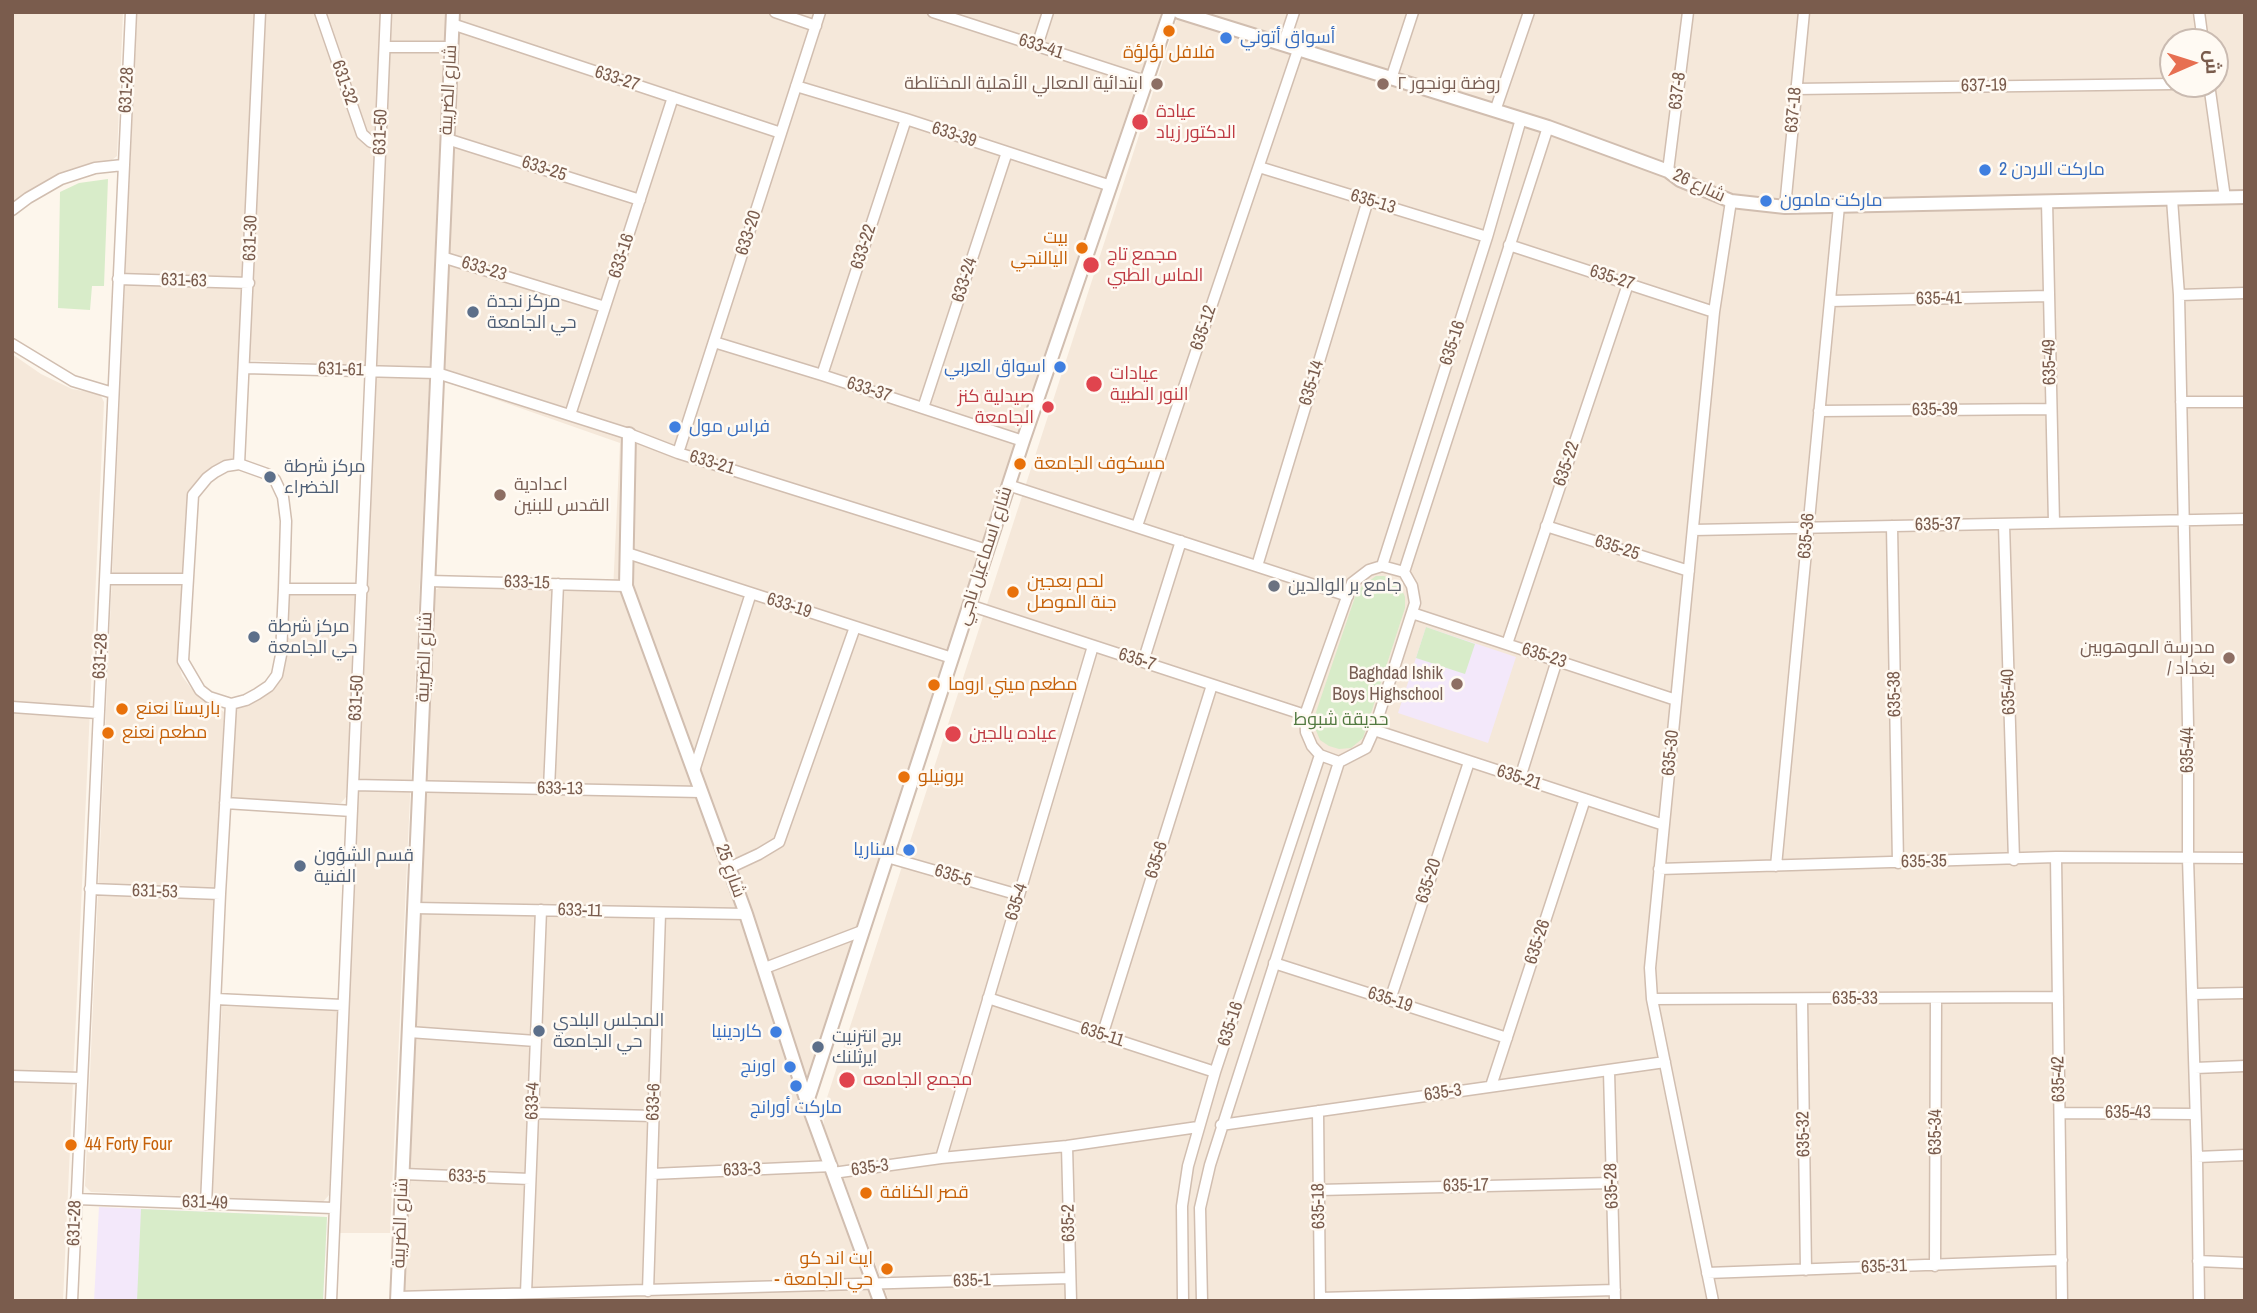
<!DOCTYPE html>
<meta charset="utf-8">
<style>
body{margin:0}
#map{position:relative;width:2257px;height:1313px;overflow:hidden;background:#fdf6ec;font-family:"Archivo Narrow",Cairo,sans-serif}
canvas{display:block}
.frame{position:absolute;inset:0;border:14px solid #7a5c4d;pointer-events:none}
.north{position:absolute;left:2159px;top:28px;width:70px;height:70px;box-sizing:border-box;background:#fffaf3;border:2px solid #cabbb1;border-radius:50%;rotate:87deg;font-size:19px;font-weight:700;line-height:28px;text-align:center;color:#7a5c4d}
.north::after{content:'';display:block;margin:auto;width:24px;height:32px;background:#e76f51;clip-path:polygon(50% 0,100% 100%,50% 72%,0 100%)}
</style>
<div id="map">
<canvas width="2257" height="1313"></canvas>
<div class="frame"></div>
<div class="north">ش</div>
</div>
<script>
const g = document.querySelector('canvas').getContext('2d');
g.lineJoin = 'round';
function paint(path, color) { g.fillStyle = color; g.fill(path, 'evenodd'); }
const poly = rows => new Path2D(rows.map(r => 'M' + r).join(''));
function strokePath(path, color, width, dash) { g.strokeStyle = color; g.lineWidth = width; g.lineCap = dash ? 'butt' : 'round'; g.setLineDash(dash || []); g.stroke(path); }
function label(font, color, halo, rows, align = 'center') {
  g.font = font + ' "Archivo Narrow",Cairo,sans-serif'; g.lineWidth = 5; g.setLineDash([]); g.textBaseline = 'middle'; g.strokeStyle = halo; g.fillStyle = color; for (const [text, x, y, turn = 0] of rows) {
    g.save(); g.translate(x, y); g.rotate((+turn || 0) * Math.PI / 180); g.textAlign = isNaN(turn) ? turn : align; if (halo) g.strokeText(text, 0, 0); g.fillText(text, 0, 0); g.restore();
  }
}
paint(poly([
 [12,12,123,12,117,156,108,163,90,164,72,169,50,179,12,202],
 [137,12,383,12,367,361,363,365,240,360,235,458,189,495,186,510,178,661,182,676,191,688,224,712,202,1191,199,1197,91,1192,85,1186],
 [390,12,446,12,390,1233,337,1233],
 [459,12,1162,12,811,1107,879,1301,404,1301,435,590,443,586,613,591,620,443,443,381],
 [1179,12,2245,12,2245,1301,889,1301,824,1126,823,1110],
 [2173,42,2215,42,2215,84,2173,84],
 [12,354,41,374,72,389,100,394,104,402,63,1301,12,1301],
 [294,593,355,595,359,598,346,797,341,803,236,801,230,794,234,713,236,708,244,706,274,689,282,674,286,656,289,599,290,595],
 [222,1006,334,1010,338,1012,329,1195,323,1202,216,1198,214,1195,212,1190]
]), '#f5e8da');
paint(poly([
 [1426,627,1516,657,1488,743,1398,713],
 [99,1207,327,1217,323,1301,94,1301]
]), '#f3e8fa');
paint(poly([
 [108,179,104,286,92,286,90,310,58,308,60,192,79,183],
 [1376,576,1384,576,1399,583,1405,597,1405,608,1363,738,1351,748,1339,749,1329,746,1320,740,1315,728,1315,715,1356,594,1362,586],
 [1426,627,1475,644,1465,674,1416,658],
 [141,1209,327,1217,323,1301,137,1301]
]), '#d8ecc9');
const minor = poly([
 [320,12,362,134,371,142,381,143],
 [775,12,816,26],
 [933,12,1148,82],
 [2199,12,2203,42],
 [452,24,781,133],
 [1283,45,1294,12],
 [1037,46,1048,12],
 [385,47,451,47],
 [1391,79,1413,12],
 [2209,84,2225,198],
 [796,86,906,119,1111,186],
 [1795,89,2173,84],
 [1495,111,1529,12],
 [447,139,640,200],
 [1259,167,1487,237],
 [1668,171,1688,12],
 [2172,199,2179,295,2188,724,2188,858,2197,1157,2199,1301],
 [2047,201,2054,523],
 [1785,207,1804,12],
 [12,210,28,198,61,179,95,168,123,165],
 [1509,245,1714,312],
 [442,257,605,307],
 [118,279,249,283],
 [2179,295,2245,293],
 [1830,301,2049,296],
 [714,342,822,375,1023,441],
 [12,344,73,381,113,393],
 [245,368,437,373,629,434,678,453,987,550],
 [822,375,906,119],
 [2181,402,2245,402],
 [923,408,1007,152],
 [1819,411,2051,409],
 [570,415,673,97],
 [678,453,820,12],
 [239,464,267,474,275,480,283,497,286,521,284,589,281,655,277,675,269,686,257,694,246,700,231,704,209,697,200,690,183,661,193,495,207,478,215,472,226,466,239,464],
 [239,464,260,12],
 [1008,485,1348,596],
 [2004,524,2014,860],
 [1137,526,1298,50],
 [1546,526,1689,571],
 [1892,526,1898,863],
 [1693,530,2245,519],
 [627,553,952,658],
 [1257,566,1368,200],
 [1382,566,1404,572,1412,586,1415,603,1374,730,1366,748,1339,762,1320,755,1312,746,1306,732,1305,715,1352,583,1369,570,1382,566],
 [1382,566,1487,237,1521,119],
 [1404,572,1548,127],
 [105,579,186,579],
 [429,581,626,586],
 [284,589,363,589],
 [969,605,1305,715],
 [1412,613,1676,700],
 [1507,644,1628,284],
 [1143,662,1181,541],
 [12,707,97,713],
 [1374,730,1664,825],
 [694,771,751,593],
 [1520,778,1557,660],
 [353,785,701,792],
 [549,789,558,584],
 [225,803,352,811],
 [887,857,1019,895],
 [2056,857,2062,1301],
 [1776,866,1839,206],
 [729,868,759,854,779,842,855,627],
 [1659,869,2056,857,2245,858],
 [90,889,220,894],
 [414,908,746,914],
 [1274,963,1507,1038],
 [765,968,862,931],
 [2193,994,2245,993],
 [988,998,1215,1072],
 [216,999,342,1005],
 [1652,999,2058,997],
 [1802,999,1806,1270],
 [1390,1000,1469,762],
 [409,1032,536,1041],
 [1102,1036,1212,685],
 [2195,1068,2245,1066],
 [1609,1071,1615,1301],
 [12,1076,81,1078],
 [1491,1086,1585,799],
 [1318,1111,1320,1301],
 [533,1113,654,1116],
 [2060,1113,2195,1114],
 [1221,1125,1665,1062],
 [1067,1146,1071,1301],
 [2197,1157,2245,1155],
 [941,1158,1093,646],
 [833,1173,941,1158,1067,1146,1198,1127],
 [403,1174,530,1179],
 [652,1174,832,1166],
 [1319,1190,1612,1183],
 [76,1199,333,1208],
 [206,1204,220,894,231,704],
 [2198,1261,2245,1263],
 [1935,1266,1936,999],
 [1707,1273,2062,1260],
 [648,1291,660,913],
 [526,1293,541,910],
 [398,1297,1070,1278],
 [1320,1298,1615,1290],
 [72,1301,131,12],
 [331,1301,386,12],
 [1183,1301,1182,1206,1188,1166,1215,1072,1320,755],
 [1202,1301,1200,1208,1210,1165,1339,762],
 [1713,1301,1652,999,1650,968,1714,312,1731,201]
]);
const tertiary = poly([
 [1179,12,1548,127,1668,171,1680,180,1731,201,1785,207,2245,197],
 [629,434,626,586,746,914,807,1102,880,1301],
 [807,1102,1023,441,1170,12],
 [397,1301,453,12]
]);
strokePath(minor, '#d1beb0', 13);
strokePath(tertiary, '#d1beb0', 16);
strokePath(minor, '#fff', 10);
strokePath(tertiary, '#fff', 12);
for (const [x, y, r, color] of [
 [1169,31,7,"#e8710a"],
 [1226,38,7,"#3f7fe0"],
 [1157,84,7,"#8d6e63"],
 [1383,84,7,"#8d6e63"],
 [1140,122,9,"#e0444e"],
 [1985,170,7,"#3f7fe0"],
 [1766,201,7,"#3f7fe0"],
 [1082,248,7,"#e8710a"],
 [1091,265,9,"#e0444e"],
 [473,312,7,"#5c6f8a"],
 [1060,367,7,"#3f7fe0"],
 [1094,384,9,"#e0444e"],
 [1048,407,7,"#e0444e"],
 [675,427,7,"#3f7fe0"],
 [1020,464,7,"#e8710a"],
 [270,477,7,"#5c6f8a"],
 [500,495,7,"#8d6e63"],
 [1274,586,7,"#6b7280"],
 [1013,592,7,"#e8710a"],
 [254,637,7,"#5c6f8a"],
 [2229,658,7,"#8d6e63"],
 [1457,684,7,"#8d6e63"],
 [934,685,7,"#e8710a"],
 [122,709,7,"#e8710a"],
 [108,733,7,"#e8710a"],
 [953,734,9,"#e0444e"],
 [904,777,7,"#e8710a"],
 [909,850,7,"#3f7fe0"],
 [300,866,7,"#5c6f8a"],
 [539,1031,7,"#5c6f8a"],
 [776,1032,7,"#3f7fe0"],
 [818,1047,7,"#5c6f8a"],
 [790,1067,7,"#3f7fe0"],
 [847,1080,9,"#e0444e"],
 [796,1086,7,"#3f7fe0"],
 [71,1145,7,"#e8710a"],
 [866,1193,7,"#e8710a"],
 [887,1269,7,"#e8710a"]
]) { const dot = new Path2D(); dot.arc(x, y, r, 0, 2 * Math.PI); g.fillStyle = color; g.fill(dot); strokePath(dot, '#fffaf3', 2.5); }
label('18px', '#366cbe', '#fffaf3', [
 ["أسواق أتوني",1240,38],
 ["ماركت الاردن 2",1999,170],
 ["ماركت مامون",1780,201],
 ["اسواق العربي",1046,367,"right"],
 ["فراس مول",689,427],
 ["سناريا",895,850,"right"],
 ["كاردينيا",762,1032,"right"],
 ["اورنج",776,1067,"right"],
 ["ماركت أورانج",796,1108,"center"]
], 'left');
label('18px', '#7a5c4d', '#fffaf3', [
 ["633-41",1041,47,18],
 ["633-27",617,79,18],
 ["631-32",344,83,71],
 ["637-19",1984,86,-1],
 ["631-28",127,90,-87],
 ["شارع الضريبة",449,90,-87],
 ["637-8",1678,91,-83],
 ["637-18",1794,110,-85],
 ["631-50",381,132,-88],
 ["633-39",954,135,18],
 ["633-25",544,169,18],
 ["شارع 26",1699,186,25],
 ["635-13",1373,202,17],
 ["633-20",749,233,-72],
 ["631-30",251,238,-88],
 ["633-22",864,247,-72],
 ["633-16",622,256,-72],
 ["633-23",484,269,17],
 ["635-27",1612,278,18],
 ["633-24",965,280,-72],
 ["631-63",184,281,2],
 ["635-41",1939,299,-1],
 ["635-12",1204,328,-71],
 ["635-16",1453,343,-72],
 ["635-49",2050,362,-91],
 ["631-61",341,370,2],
 ["635-14",1312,383,-73],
 ["633-37",869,390,18],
 ["635-39",1935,410,-1],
 ["633-21",712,463,17],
 ["635-22",1567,464,-71],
 ["635-37",1938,525,-1],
 ["635-36",1807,536,-85],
 ["635-25",1617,548,18],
 ["شارع اسماعيل ناجي",985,556,-72],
 ["633-15",527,583,2],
 ["633-19",789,606,18],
 ["631-28",101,656,-87],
 ["635-23",1544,656,18],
 ["شارع الضريبة",425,657,-88],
 ["635-7",1137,660,18],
 ["635-40",2009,692,-92],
 ["635-38",1895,694,-91],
 ["631-50",357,698,-87],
 ["635-44",2188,750,-90],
 ["635-30",1671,753,-84],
 ["635-21",1519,778,18],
 ["633-13",560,789,1],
 ["635-6",1157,860,-73],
 ["635-35",1924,862,-1],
 ["شارع 25",730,871,70],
 ["635-5",953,876,17],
 ["635-20",1429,881,-72],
 ["631-53",155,892,2],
 ["635-4",1017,902,-73],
 ["633-11",580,911,2],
 ["635-26",1538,942,-72],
 ["635-33",1855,999],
 ["635-19",1390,1000,18],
 ["635-16",1231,1024,-72],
 ["635-11",1102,1035,18],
 ["635-42",2059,1079,-91],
 ["635-3",1443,1093,-8],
 ["633-4",533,1101,-88],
 ["633-6",654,1102,-88],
 ["635-43",2128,1113],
 ["635-34",1936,1132,-90],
 ["635-32",1804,1134,-91],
 ["635-3",870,1168,-8],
 ["633-3",742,1170,-3],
 ["633-5",467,1177,3],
 ["635-17",1466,1186,-1],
 ["635-28",1612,1186,-92],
 ["631-49",205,1203,2],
 ["635-18",1319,1206,-91],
 ["631-28",75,1223,-88],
 ["شارع الضريبة",401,1223,-88],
 ["635-2",1069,1223,-91],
 ["635-31",1884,1267,-2],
 ["635-1",972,1281,-2]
]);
label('18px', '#c56008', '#fffaf3', [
 ["فلافل لؤلؤة",1169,53,"center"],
 ["بيت",1068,238,"right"],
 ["اليالنجي",1068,259,"right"],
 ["مسكوف الجامعة",1034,464],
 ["لحم بعجين",1027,582],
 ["جنة الموصل",1027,603],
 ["مطعم ميني اروما",948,685],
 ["باريستا نعنع",136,709],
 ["مطعم نعنع",122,733],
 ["برونيلو",918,777],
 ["44 Forty Four",85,1145],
 ["قصر الكنافة",880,1193],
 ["ايت اند كو",873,1259,"right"],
 ["- حي الجامعة",873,1280,"right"]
], 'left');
label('18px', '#785e54', '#fffaf3', [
 ["ابتدائية المعالي الأهلية المختلطة",1143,84],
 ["روضة بونجور ٢",1397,84,"left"],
 ["اعدادية",514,485,"left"],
 ["القدس للبنين",514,506,"left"],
 ["مدرسة الموهوبين",2215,648],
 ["/ بغداد",2215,669],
 ["Baghdad Ishik",1443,674],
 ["Boys Highschool",1443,695]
], 'right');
label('18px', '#be3a42', '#fffaf3', [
 ["عيادة",1156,112],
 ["الدكتور زياد",1156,133],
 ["مجمع تاج",1107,255],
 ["الماس الطبي",1107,276],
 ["عيادات",1110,374],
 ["النور الطبية",1110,395],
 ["صيدلية كنز",1034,397,"right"],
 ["الجامعة",1034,418,"right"],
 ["عياده يالجين",969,734],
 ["مجمع الجامعه",863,1080]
], 'left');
label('18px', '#4e5e75', '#fffaf3', [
 ["مركز نجدة",487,302],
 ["حي الجامعة",487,323],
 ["مركز شرطة",284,467],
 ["الخضراء",284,488],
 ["مركز شرطة",268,627],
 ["حي الجامعة",268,648],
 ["قسم الشؤون",314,856],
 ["الفنية",314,877],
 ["المجلس البلدي",553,1021],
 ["حي الجامعة",553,1042],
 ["برج انترنيت",832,1037],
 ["ايرثلنك",832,1058]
], 'left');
label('18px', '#5b616d', '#fffaf3', [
 ["جامع بر الوالدين",1288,586]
], 'left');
label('18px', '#537a41', '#fffaf3', [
 ["حديقة شبوط",1341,720]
]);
</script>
